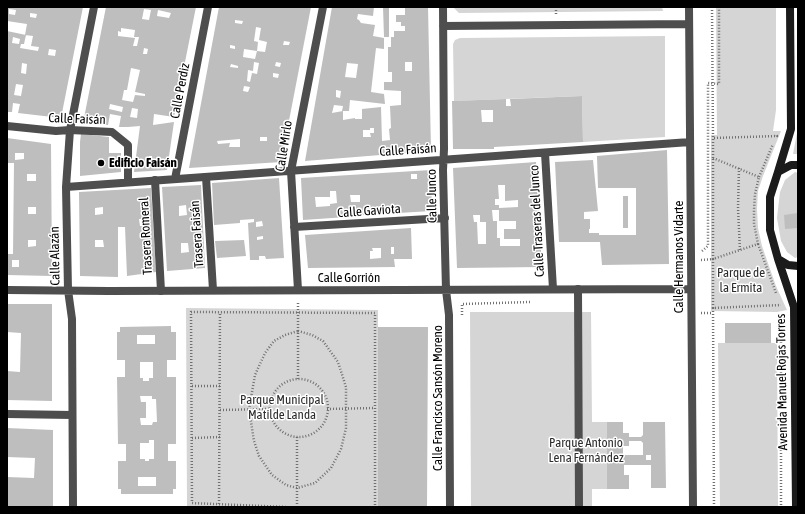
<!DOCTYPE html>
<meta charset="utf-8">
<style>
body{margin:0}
#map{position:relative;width:805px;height:514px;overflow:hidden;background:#fff;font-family:"Asap Condensed",sans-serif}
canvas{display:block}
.frame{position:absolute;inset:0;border:8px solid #000;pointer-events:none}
</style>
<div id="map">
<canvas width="805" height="514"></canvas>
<div class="frame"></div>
</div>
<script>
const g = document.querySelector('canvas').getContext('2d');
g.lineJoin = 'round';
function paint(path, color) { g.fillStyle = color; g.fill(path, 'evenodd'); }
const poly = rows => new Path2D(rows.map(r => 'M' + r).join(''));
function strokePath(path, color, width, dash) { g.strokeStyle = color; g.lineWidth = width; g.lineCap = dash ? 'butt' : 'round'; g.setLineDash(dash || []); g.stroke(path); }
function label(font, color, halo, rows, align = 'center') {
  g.font = font + ' "Asap Condensed",sans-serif'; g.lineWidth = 3; g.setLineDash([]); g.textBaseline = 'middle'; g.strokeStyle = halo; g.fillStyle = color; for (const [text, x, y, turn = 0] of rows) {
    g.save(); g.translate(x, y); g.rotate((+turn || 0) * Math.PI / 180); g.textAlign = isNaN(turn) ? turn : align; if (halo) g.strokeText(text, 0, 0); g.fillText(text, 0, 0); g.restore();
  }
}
paint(poly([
 [453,7,662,7,663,11,459,13],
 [716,7,776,7,776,110,773,131,781,131,763,176,758,191,757,209,758,228,762,246,776,286,787,310,777,312,711,311,711,135,717,135],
 [665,36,665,137,583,142,582,96,454,101,453,44,455,40,460,38],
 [798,128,798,154,793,154],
 [795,172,798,173,798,257,795,258,787,252,781,241,777,218,780,192,785,180],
 [186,308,378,310,378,507,187,507],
 [470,312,591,312,592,422,607,422,607,489,592,489,592,507,471,507],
 [718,343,777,343,778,507,720,507]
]), '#d5d5d5');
paint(poly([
 [7,7,83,7,61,118,18,113,20,104,13,103,12,112,7,112,7,31,26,35,24,44,21,44,20,48,38,51,39,47,31,46,33,36,25,35,27,24,7,21],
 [9,9,16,10,15,15,9,14],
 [30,13,37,14,36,18,30,17],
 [13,37,20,39,19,44,12,43],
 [49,49,56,50,55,56,48,55],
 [22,63,27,64,26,74,21,73],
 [16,84,23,85,21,96,14,95],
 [106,7,196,7,174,117,154,114,153,125,174,122,167,170,134,172,140,126,128,127,119,127,121,116,110,114,108,125,83,123],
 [144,9,151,10,149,20,142,19],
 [158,10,171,13,169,18,157,16],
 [121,28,135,30,134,37,139,37,137,46,133,46,135,38,118,36,118,31,121,32],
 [144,48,148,49,147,54,143,54],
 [131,68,140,70,135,92,145,94,145,96,135,95,133,102,122,100,124,90,127,90],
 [110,104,123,107,122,112,109,109],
 [132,108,138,109,137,118,130,117],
 [149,156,152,156,152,161,149,161],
 [219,7,311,7,281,162,189,168],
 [235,20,243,21,242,24,235,23],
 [256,27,261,28,259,40,267,42,265,52,257,51,258,42,254,41],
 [284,41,290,42,289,45,283,45],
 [230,45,235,46,235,49,230,48],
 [244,49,257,51,255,59,243,57],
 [254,62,259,63,257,74,252,73,250,82,247,81,248,70,253,71],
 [276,62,281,63,280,67,275,66],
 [231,64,238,66,238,68,230,67],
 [273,73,279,74,278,78,273,77],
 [244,86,250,87,248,92,243,91],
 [260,137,267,137,267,141,260,141],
 [240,139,240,147,229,147,230,143,218,144,217,141],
 [332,7,374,7,373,16,358,14,357,19,359,20,361,23,375,25,373,36,384,38,384,49,376,48,371,92,384,94,385,104,350,100,349,111,342,111,343,106,334,105,332,113,343,111,343,120,355,118,355,119,362,119,362,109,381,107,382,141,390,140,389,129,391,128,390,106,401,105,401,91,384,90,384,82,392,82,392,72,388,72,388,47,391,47,391,37,394,37,394,31,405,31,405,26,401,26,401,22,396,22,396,15,405,15,405,7,428,7,431,151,305,161],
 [405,62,412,62,412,71,405,71],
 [347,63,358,64,356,78,345,77],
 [336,90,341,91,340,98,336,97],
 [370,128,374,128,374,133,370,133,371,137,363,137,363,130,370,130],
 [383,7,389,7,389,37,384,37],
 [582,96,583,142,494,147,494,149,453,149,452,101,506,99,506,106,511,106,510,99],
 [481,110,493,110,493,122,482,122],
 [81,134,109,137,109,153,121,153,121,172,80,176,80,142],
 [7,138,51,144,52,276,7,275,7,254,13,254,14,163,7,163],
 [15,153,24,153,24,159,15,160],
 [27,174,36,174,36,181,27,181],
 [28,207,36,207,36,214,28,214],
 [28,240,36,240,36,246,28,247],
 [12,260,19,260,19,267,12,267],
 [667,150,669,264,602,265,600,242,559,242,555,162,593,160,598,211,584,212,584,219,590,219,590,229,589,229,589,233,599,233,599,235,636,235,636,188,598,188,597,156],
 [536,162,542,267,457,268,453,168],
 [498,185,505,185,505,201,518,200,518,207,499,208,499,205,495,205,495,199,499,199],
 [492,210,499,210,499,221,516,221,516,229,504,229,504,239,520,239,520,246,500,246,500,238,497,238,497,221,493,221],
 [473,215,480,215,480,222,486,222,486,244,478,244,477,222,474,222],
 [431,170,432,211,347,216,347,217,303,220,301,178],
 [411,174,417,174,417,179,411,179],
 [330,191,336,191,337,203,330,204,330,206,316,207,315,197,330,197],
 [350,195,360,195,360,202,351,202],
 [279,178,284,258,266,259,265,256,259,256,259,260,250,260,248,223,254,222,254,219,240,220,240,223,214,225,212,183],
 [262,221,263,226,256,227,256,222],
 [263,236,263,239,257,240,257,237],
 [201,185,205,268,167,271,162,187],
 [186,205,187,215,179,216,179,206],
 [181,243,188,243,189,252,181,253],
 [151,188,156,272,127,276,125,227,118,227,118,277,80,276,79,192],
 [103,207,103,214,95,215,95,208],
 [139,219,144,219,144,226,140,226],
 [95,240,103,240,104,247,95,247],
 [623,196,628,196,628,228,623,228],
 [798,213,798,228,785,229,784,215],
 [411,228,412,259,394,259,395,267,308,268,305,235],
 [391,247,394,247,394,254,391,254],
 [372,248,381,248,381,258,370,259,370,251,373,251],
 [244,240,246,256,217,258,215,241],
 [7,304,52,304,52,401,7,400,7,371,20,372,21,333,7,332],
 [725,323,771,323,771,343,725,343],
 [171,326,171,332,176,332,176,360,167,360,167,377,176,377,176,444,168,444,168,461,176,461,176,489,173,489,173,494,121,494,121,489,118,489,118,461,126,461,126,444,118,444,117,377,125,377,125,360,117,360,117,332,120,332,120,327],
 [137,335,155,335,155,344,137,344],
 [140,362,153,362,153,378,149,378,149,381,143,381,143,378,140,378],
 [140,396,152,396,152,399,156,399,157,422,153,422,152,425,141,425,140,418,146,418,146,402,141,402],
 [149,440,154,440,154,459,149,459,149,461,145,461,145,459,140,459,140,443,149,443],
 [138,477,156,477,156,486,138,486],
 [378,327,428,327,427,507,378,507],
 [607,422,623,422,623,433,629,433,629,437,641,437,643,435,643,422,665,422,666,488,651,488,651,465,624,465,624,475,629,475,629,489,607,489],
 [629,441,641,441,643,443,643,455,623,455,623,446,629,446],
 [646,455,651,455,651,460,646,460],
 [7,428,53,430,53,507,7,506,7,477,34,478,35,458,7,457]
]), '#bebebe');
strokePath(poly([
 [556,7,556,14],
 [712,7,713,138],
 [713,158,759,177,755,194,754,210,754,224,758,244,713,259,713,158],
 [713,158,713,138,777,136,776,137],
 [739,168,738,208,740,251],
 [759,177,773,144],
 [758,244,776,293],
 [702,251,708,246,708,83,719,84,719,7],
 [701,260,713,259,713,308,781,305],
 [713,308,714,507],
 [701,313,713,313],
 [462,315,462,304,530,302],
 [781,318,781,507],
 [298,331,312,335,323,341,338,362,346,387,346,428,341,449,331,468,315,483,297,488,286,485,272,475,259,456,254,441,249,409,255,375,265,353,274,341,285,335,298,331],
 [298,379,298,301],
 '270 408a29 29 0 1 1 58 0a29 29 0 1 1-58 0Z',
 [192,386,220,386],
 [327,409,375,408],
 [220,410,270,409],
 [192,438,220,437],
 [219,504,220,312],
 [286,507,192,503,191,312,375,313,375,507],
 [297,507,297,437]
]), '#707070', 2.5, [1, 2]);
strokePath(poly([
 [206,177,213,290],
 [155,180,161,291],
 [578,289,579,507]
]), '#4e4e4e', 8);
strokePath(poly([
 [443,7,444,149,443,170,446,290,449,315,450,507],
 [689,7,693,507],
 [443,26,689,24],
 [7,126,56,131,70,130,112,132,128,145,128,182],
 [545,153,553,289],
 [175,179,208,7],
 [66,187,690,142],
 [294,227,445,218],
 [7,290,109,291,691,289],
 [298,290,291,171,323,7],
 [7,414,72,415],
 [73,507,72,319,68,290,66,187,70,130,94,7]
]), '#4e4e4e', 8);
strokePath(poly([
 [798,165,791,165,778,172,770,197,770,230,778,259,788,265,798,266],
 [778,172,791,129,790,7],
 [778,259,794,307,796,507]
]), '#1b1b1b', 8);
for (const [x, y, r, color] of [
 [101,163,4,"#000"]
]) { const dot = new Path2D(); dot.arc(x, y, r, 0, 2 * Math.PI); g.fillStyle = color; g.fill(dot); strokePath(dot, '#fff', 1.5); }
label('13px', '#000', '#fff', [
 ["Calle Perdiz",180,91,-79],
 ["Calle Faisán",77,119,2],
 ["Calle Mirlo",284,146,-81],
 ["Calle Faisán",408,150,-4],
 ["Calle Junco",432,196,-91],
 ["Calle Gaviota",369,211,-4],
 ["Calle Traseras del Junco",537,221,-93],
 ["Trasera Faisán",197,234,-94],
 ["Trasera Romeral",146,236,-93],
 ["Calle Alazán",55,256,-91],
 ["Calle Hermanos Vidarte",679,257,-90],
 ["Calle Gorrión",349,278],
 ["Avenida Manuel Rojas Torres",782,382,-91],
 ["Calle Francisco Sansón Moreno",438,398,-90]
]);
label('bold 13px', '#000', '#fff', [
 ["Edificio Faisán",109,163]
], 'left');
label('13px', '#2c2c2c', '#fff', [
 ["Parque de",741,273],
 ["la Ermita",741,288],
 ["Parque Municipal",282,400],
 ["Matilde Landa",282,415],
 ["Parque Antonio",586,443],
 ["Lena Fernández",586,458]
]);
</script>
